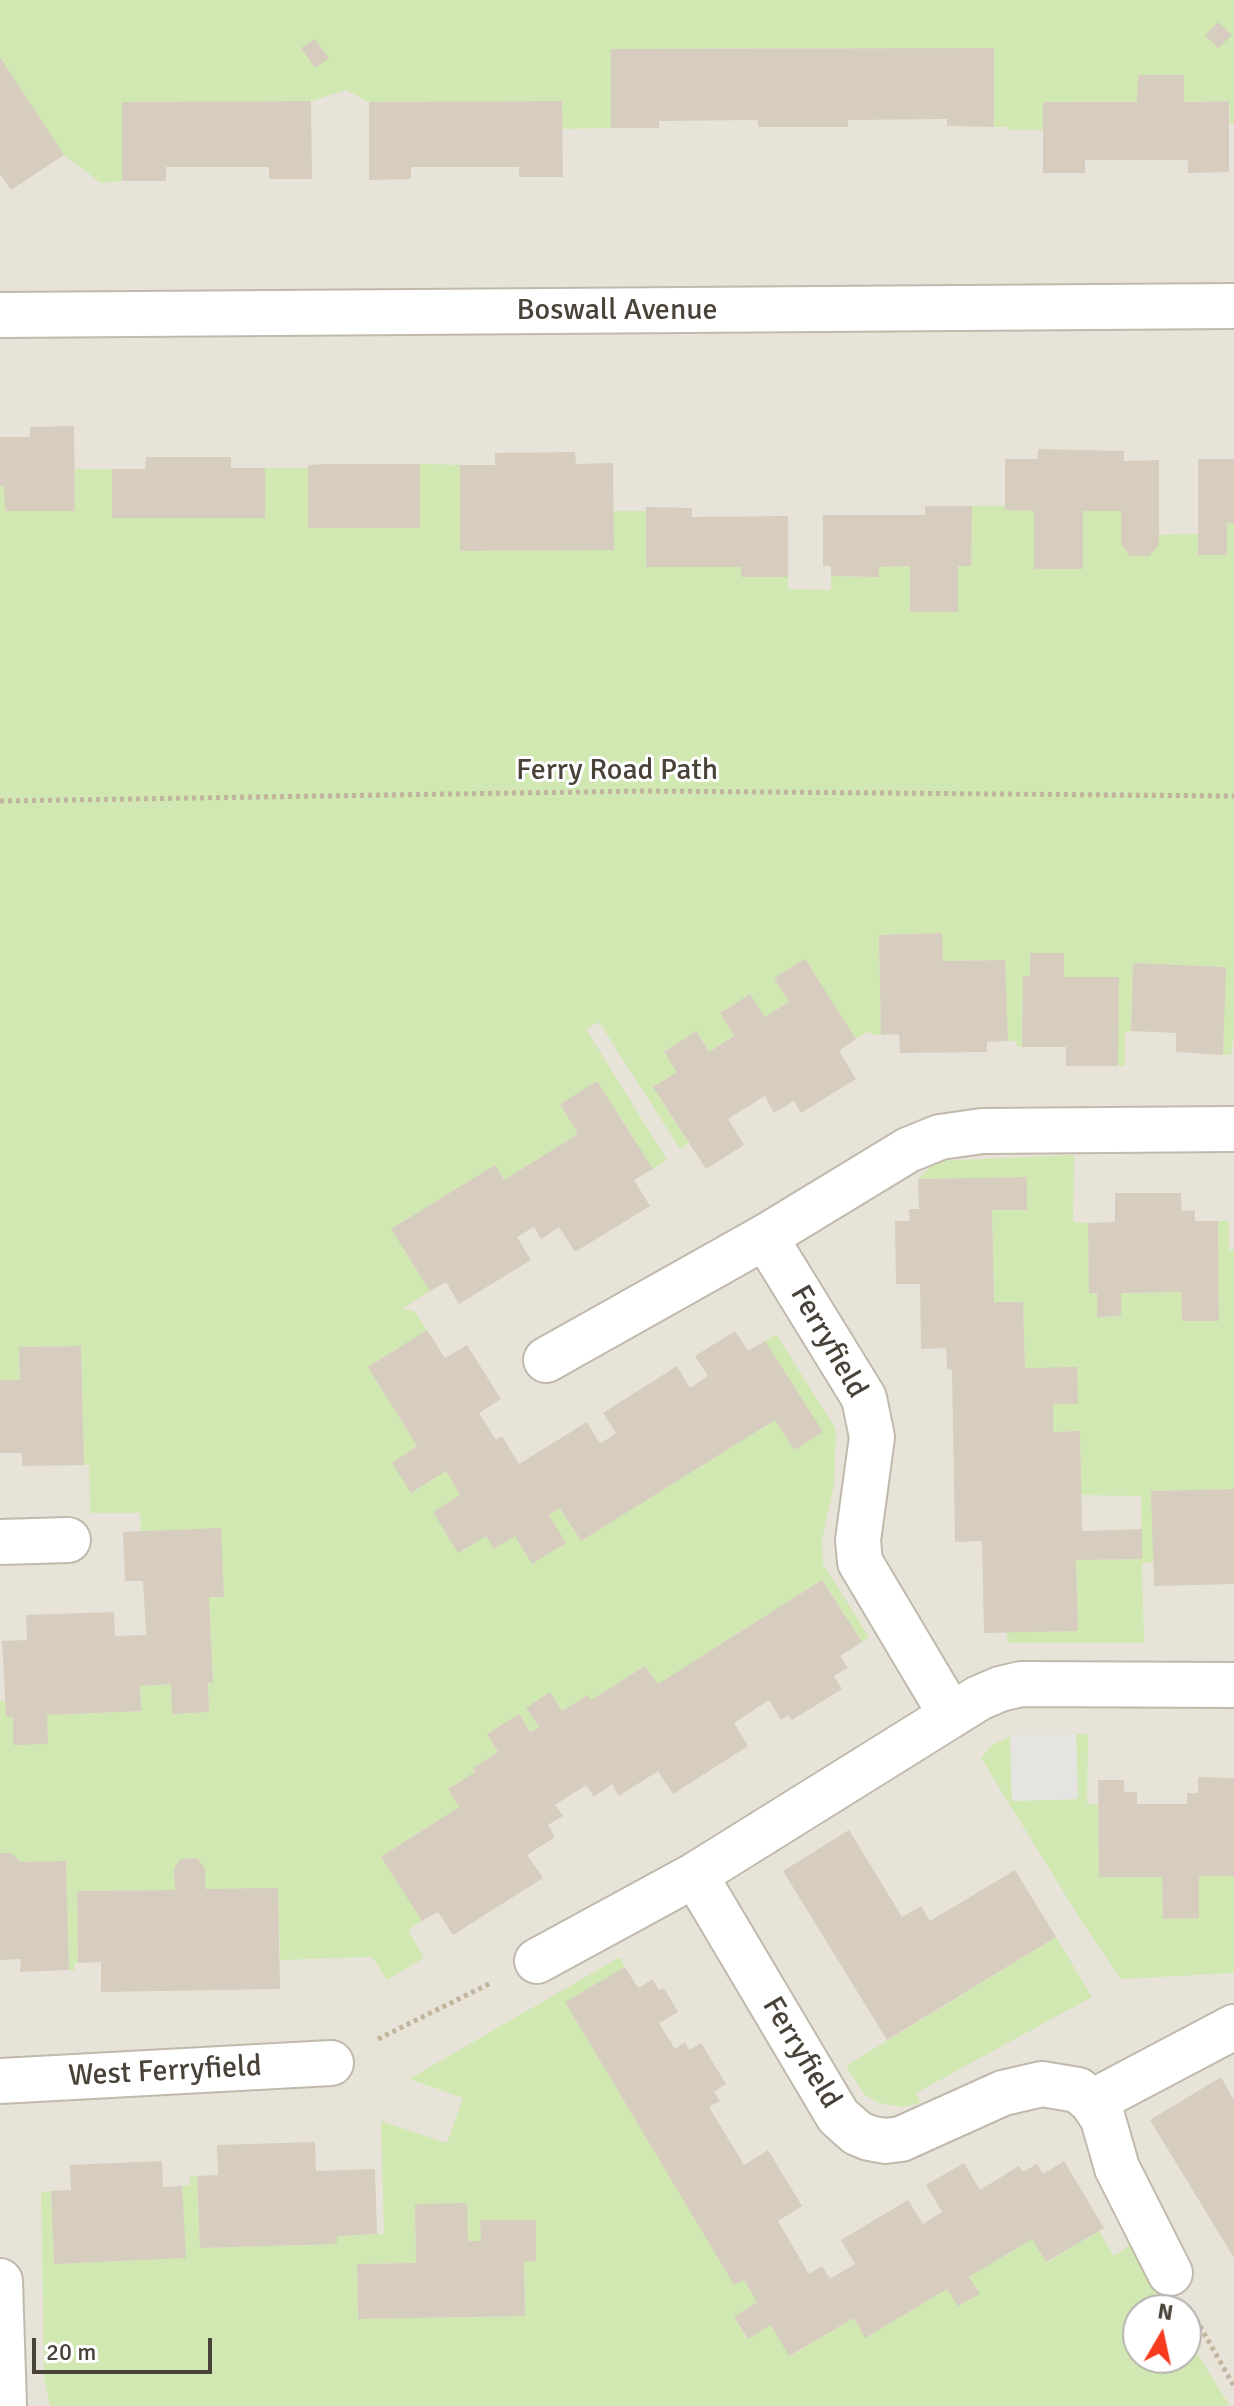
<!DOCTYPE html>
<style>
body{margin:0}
#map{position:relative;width:1234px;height:2406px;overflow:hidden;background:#f5f1ea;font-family:Signika,sans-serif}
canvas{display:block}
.north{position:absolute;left:1122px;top:2294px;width:80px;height:80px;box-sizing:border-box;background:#fff;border:2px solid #b6b3af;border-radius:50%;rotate:9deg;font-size:22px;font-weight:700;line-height:32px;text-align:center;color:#484238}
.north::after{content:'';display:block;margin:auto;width:28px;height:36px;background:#f73b1e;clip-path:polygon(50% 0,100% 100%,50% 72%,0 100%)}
.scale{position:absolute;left:32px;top:2338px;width:180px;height:36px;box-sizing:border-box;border:4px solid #484238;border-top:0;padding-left:10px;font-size:24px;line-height:28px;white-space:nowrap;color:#484238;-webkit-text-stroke:6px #fff;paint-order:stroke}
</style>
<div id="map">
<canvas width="1234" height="2406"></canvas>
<div class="north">N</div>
<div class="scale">20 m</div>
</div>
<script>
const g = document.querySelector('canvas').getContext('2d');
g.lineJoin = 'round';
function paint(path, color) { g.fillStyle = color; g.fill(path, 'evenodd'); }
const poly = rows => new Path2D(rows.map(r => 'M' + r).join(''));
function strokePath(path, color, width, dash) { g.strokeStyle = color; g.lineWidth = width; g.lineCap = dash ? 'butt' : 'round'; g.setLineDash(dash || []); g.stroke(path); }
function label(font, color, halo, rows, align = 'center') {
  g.font = font + ' Signika,sans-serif'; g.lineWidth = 6; g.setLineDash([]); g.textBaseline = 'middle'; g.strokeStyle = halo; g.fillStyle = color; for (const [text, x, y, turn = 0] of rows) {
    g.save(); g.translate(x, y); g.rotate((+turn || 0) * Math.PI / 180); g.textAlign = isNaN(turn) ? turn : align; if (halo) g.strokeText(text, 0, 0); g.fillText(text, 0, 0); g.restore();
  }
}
paint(poly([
 [0,0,1234,0,1234,695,0,706],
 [0,877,1234,899,1234,2406,0,2406],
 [1138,2310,1186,2310,1186,2358,1138,2358]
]), '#e8e3d8');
paint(poly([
 [0,0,1234,0,1234,124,1230,124,1229,101,1044,102,1043,130,1009,130,1009,127,994,127,993,48,611,49,611,128,562,129,561,101,369,102,346,90,311,101,122,102,122,181,101,183,64,155,0,57],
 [420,464,460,465,461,551,613,550,613,511,646,511,647,567,741,567,741,577,788,577,788,589,831,590,831,576,878,577,879,567,910,566,910,612,958,611,958,566,971,565,972,506,1005,506,1005,510,1034,511,1034,569,1082,569,1083,511,1121,511,1121,544,1131,556,1159,535,1180,534,1198,534,1199,555,1227,555,1227,523,1234,523,1234,1032,1231,1055,1223,1055,1225,967,1133,963,1131,1031,1125,1032,1125,1066,1118,1066,1118,977,1064,977,1064,953,1030,953,1030,976,1023,977,1022,1047,1016,1046,1016,1041,1008,1041,1005,960,943,961,941,933,879,935,881,1035,873,1035,870,1031,856,1039,805,959,774,978,789,1002,765,1017,750,994,720,1013,734,1036,709,1052,696,1032,664,1051,677,1072,653,1087,689,1143,680,1149,599,1022,586,1029,667,1160,653,1169,597,1081,560,1104,578,1134,504,1180,494,1166,391,1229,430,1291,403,1308,415,1312,427,1330,368,1367,417,1446,392,1463,412,1493,446,1471,460,1495,433,1512,458,1553,486,1536,494,1549,515,1536,532,1564,549,1515,560,1508,581,1541,775,1420,794,1450,822,1432,765,1341,776,1334,836,1429,834,1485,822,1539,823,1564,869,1637,862,1642,822,1580,658,1684,645,1666,591,1700,588,1695,562,1711,526,1708,539,1727,530,1732,519,1714,487,1734,498,1752,473,1768,475,1772,448,1789,459,1807,381,1857,422,1921,408,1930,424,1958,387,1980,372,1957,280,1960,278,1889,205,1889,205,1868,197,1858,182,1859,174,1868,175,1890,77,1891,78,1963,74,1963,75,1970,69,1970,66,1861,20,1862,11,1853,0,1853,0,1701,5,1701,6,1717,13,1717,13,1744,47,1715,141,1711,140,1686,171,1684,173,1714,209,1711,208,1683,213,1682,209,1597,223,1597,141,1532,140,1513,90,1513,89,1465,84,1465,81,1346,19,1347,20,1380,0,1380,0,486,75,510,75,469,112,469,113,518,265,518,265,468,308,468,309,528,420,528],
 [1074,1155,1073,1222,1088,1223,1089,1293,1097,1293,1098,1317,1121,1316,1121,1293,1181,1292,1182,1321,1219,1321,1218,1221,1229,1221,1229,1250,1234,1250,1234,1489,1151,1491,1154,1562,1142,1563,1144,1643,1007,1643,1007,1632,1078,1631,1076,1560,1142,1559,1141,1496,1081,1495,1080,1431,1053,1432,1053,1404,1078,1404,1025,1368,1023,1302,994,1302,992,1210,1027,1210,1027,1178,918,1179,937,1161],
 [1076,1734,1088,1734,1087,1804,1098,1804,1099,1877,1162,1877,1163,1919,1199,1918,1199,1876,1234,1876,1234,1973,1121,1979,1084,1925,981,1758,992,1745,1010,1736,1012,1801,1078,1799],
 [1056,1937,1092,1997,916,2093,921,2103,902,2107,879,2103,865,2095,846,2066],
 [620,1957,625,1967,566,2002,734,2285,744,2280,757,2302,734,2317,747,2339,771,2325,790,2356,854,2318,866,2337,947,2289,959,2306,979,2294,969,2277,1032,2239,1047,2262,1099,2231,1114,2256,1130,2245,1170,2310,1138,2310,1138,2358,1186,2358,1186,2336,1230,2406,50,2406,44,2377,41,2192,51,2191,54,2264,185,2258,182,2186,190,2185,190,2176,197,2176,200,2248,336,2244,337,2236,384,2234,381,2121,447,2143,463,2098,409,2079],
 [415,2205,468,2241,481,2241,481,2220,536,2221,536,2261,524,2262,525,2316,358,2319,357,2264,416,2263]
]), '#d1e8b3');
paint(poly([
 [1076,1734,1078,1799,1012,1801,1010,1736]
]), '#e6e4e1');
paint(poly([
 [1218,22,1232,35,1218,48,1205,35],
 [315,39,329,58,315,68,301,48],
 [994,48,994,127,947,126,947,119,848,120,848,127,758,127,758,120,659,121,659,128,611,128,611,49],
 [0,57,64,155,11,190,0,174],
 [1138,75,1184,75,1184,102,1229,101,1229,172,1188,173,1188,160,1085,160,1085,173,1043,173,1043,102,1137,102],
 [311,101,312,179,269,179,269,167,166,167,166,181,122,181,122,102],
 [562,101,563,177,519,177,519,167,411,167,411,179,369,180,369,102],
 [74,426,75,511,5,511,4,486,0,486,0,437,30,437,30,427],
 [1038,449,1124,451,1124,461,1159,460,1159,545,1149,556,1130,556,1121,544,1121,511,1083,511,1083,569,1034,569,1034,511,1005,510,1005,459,1038,459],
 [575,452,576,464,613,463,614,550,460,551,460,465,495,465,495,453],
 [146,457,231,457,231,468,265,468,265,518,112,518,112,469,145,469],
 [1198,459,1234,459,1234,523,1227,523,1227,555,1198,555],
 [324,464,420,464,420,528,308,528,308,465],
 [925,506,972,506,971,566,958,566,958,612,910,612,910,566,879,567,879,577,831,576,831,566,823,566,823,515,925,515],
 [646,507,692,508,692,517,788,516,788,577,741,577,741,567,646,567],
 [942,933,943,961,1005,960,1008,1041,987,1042,987,1052,900,1053,899,1034,881,1035,879,935],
 [1030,953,1064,953,1064,977,1119,977,1118,1066,1066,1066,1066,1047,1022,1047,1023,976,1030,976],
 [805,959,856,1039,839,1051,856,1079,801,1113,794,1101,774,1113,765,1096,728,1119,744,1145,706,1169,653,1087,677,1072,664,1052,696,1031,709,1052,734,1036,720,1013,750,994,765,1017,789,1002,774,978],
 [1133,963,1226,967,1223,1055,1176,1052,1176,1033,1131,1031],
 [597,1081,653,1169,634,1180,650,1206,575,1252,559,1227,541,1239,534,1227,517,1237,531,1260,459,1304,446,1282,430,1291,391,1229,495,1165,504,1180,578,1134,560,1104],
 [1027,1177,1027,1210,992,1210,994,1302,1023,1302,1025,1368,1077,1367,1078,1404,1053,1404,1053,1432,1080,1431,1082,1531,1142,1529,1142,1559,1076,1560,1078,1631,984,1633,982,1541,955,1542,952,1370,947,1369,946,1348,921,1349,920,1284,896,1284,895,1221,910,1221,909,1209,919,1209,918,1179],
 [1115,1193,1181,1193,1182,1211,1195,1210,1195,1221,1218,1221,1219,1321,1182,1321,1181,1292,1121,1293,1121,1316,1097,1317,1097,1293,1089,1293,1088,1223,1115,1222],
 [427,1330,445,1358,467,1345,501,1399,479,1413,496,1440,502,1436,519,1464,587,1422,600,1444,616,1433,603,1413,677,1366,690,1388,708,1376,695,1356,735,1331,748,1351,765,1341,823,1432,794,1450,775,1420,581,1541,560,1508,549,1515,566,1543,532,1564,515,1536,494,1549,486,1536,458,1553,433,1512,460,1495,446,1471,411,1493,392,1463,417,1446,368,1367],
 [81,1346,84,1465,22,1466,22,1453,0,1453,0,1380,20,1380,19,1347],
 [1234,1489,1234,1584,1154,1586,1151,1491],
 [221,1528,224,1597,209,1597,213,1683,208,1683,209,1712,172,1714,171,1684,140,1686,141,1711,47,1715,48,1744,13,1745,13,1717,6,1717,2,1641,27,1640,26,1615,114,1612,115,1636,146,1635,143,1581,125,1581,123,1532],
 [822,1580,862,1642,840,1656,848,1668,834,1676,842,1689,792,1720,788,1715,781,1720,769,1700,734,1723,748,1746,673,1794,658,1771,619,1796,612,1784,594,1797,586,1785,555,1805,563,1816,548,1825,555,1837,527,1855,543,1878,453,1935,438,1912,422,1921,381,1857,459,1807,448,1789,475,1772,473,1768,498,1752,487,1734,519,1714,530,1732,539,1727,526,1708,550,1692,562,1711,588,1695,591,1700,645,1666,658,1684],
 [1198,1777,1234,1778,1234,1876,1199,1876,1199,1918,1163,1919,1162,1877,1099,1877,1098,1780,1124,1780,1124,1792,1137,1792,1137,1804,1187,1804,1187,1793,1198,1793],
 [849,1830,902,1917,921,1906,930,1921,1015,1870,1056,1937,887,2040,783,1871],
 [0,1853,11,1853,20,1862,66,1861,69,1970,20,1972,21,1959,0,1960],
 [197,1858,205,1868,205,1889,278,1888,280,1989,101,1992,101,1962,78,1963,77,1891,175,1890,174,1868,181,1859],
 [625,1967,638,1988,653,1979,659,1990,664,1988,678,2012,659,2023,675,2049,685,2042,689,2050,701,2043,726,2084,714,2092,720,2101,709,2107,744,2165,768,2150,802,2206,778,2221,809,2274,822,2266,830,2279,855,2264,841,2240,908,2200,923,2224,942,2212,926,2185,964,2163,980,2190,1019,2166,1023,2172,1037,2164,1043,2174,1064,2161,1104,2228,1046,2262,1032,2239,969,2277,980,2294,958,2306,947,2289,865,2338,854,2318,789,2356,771,2325,748,2339,734,2317,757,2302,744,2280,734,2285,565,2002],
 [1221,2077,1234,2100,1234,2258,1150,2120],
 [315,2142,316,2171,375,2169,377,2234,337,2236,337,2244,200,2248,197,2176,218,2175,217,2145],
 [162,2161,163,2187,182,2186,186,2258,54,2264,51,2191,71,2190,70,2165],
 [467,2203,468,2241,481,2241,480,2220,536,2220,536,2261,524,2262,525,2316,358,2319,357,2264,416,2263,415,2204]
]), '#d6cdbf');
const minor = poly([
 [0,315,1234,306],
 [765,1237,864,1398,872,1437,858,1540,860,1562,951,1715],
 [546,1360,765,1237,908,1150,940,1137,982,1131,1234,1129],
 [0,1542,68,1540],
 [695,1875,838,2116,857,2133,869,2138,885,2141,901,2139,1003,2093,1042,2084,1078,2090,1092,2102,1234,2027],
 [537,1961,695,1875,979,1698,1000,1689,1021,1684,1234,1685],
 [0,2081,331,2063],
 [1092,2102,1103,2119,1117,2168,1170,2273],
 [0,2281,4,2406]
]);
strokePath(minor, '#c0b9ac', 48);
strokePath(poly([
 [0,801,645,791,1234,796],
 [378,2039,491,1983],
 [1196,2319,1234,2386]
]), '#c2b49d', 5, [4, 4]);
strokePath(minor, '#fff', 44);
label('30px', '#484238', '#fff', [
 ["Boswall Avenue",617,311],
 ["Ferry Road Path",617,771],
 ["Ferryfield",828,1342,60],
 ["Ferryfield",801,2053,59],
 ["West Ferryfield",165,2072,-3]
]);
</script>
